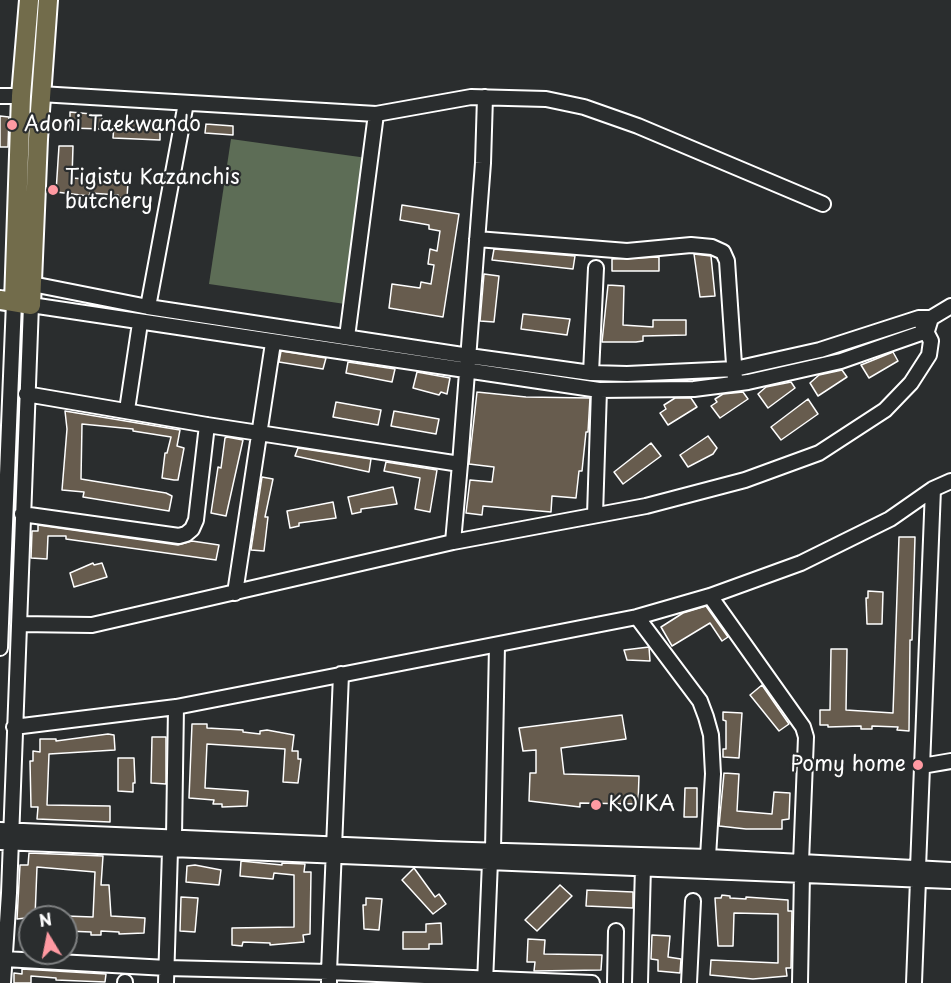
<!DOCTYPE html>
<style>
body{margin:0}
#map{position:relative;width:951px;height:983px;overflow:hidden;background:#2a2d2e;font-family:"Playpen Sans",sans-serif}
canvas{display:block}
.north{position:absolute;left:18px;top:905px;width:60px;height:60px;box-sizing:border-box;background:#2a2d2e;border:2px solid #7f8182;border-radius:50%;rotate:350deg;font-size:16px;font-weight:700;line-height:24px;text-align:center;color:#fff}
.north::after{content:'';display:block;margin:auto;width:21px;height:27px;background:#ff9aa2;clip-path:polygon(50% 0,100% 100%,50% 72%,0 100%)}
</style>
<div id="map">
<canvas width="951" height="983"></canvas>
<div class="north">N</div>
</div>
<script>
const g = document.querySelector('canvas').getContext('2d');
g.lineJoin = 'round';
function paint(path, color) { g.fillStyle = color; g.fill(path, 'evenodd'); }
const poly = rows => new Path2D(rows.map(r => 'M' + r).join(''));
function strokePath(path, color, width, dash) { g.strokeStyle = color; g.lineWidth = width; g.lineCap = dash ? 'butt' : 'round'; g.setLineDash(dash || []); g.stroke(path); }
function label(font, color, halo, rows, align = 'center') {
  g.font = font + ' "Playpen Sans",sans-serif'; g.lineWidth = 4.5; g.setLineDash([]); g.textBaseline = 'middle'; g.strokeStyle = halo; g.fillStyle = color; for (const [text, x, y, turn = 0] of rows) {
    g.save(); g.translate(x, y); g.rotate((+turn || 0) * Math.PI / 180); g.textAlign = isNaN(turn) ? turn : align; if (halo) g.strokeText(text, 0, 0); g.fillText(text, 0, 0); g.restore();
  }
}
paint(poly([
 [231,139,367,158,345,304,209,284]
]), '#5d6d56');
const building = poly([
 [70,112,102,115,102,129,70,128,70,112],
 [0,116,9,117,8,147,0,147,0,116],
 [130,123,160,126,160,140,113,138,114,124,130,123],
 [206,124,233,126,233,135,205,133,206,124],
 [59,146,73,146,72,178,128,182,127,198,118,198,118,195,90,193,89,196,56,192,59,146],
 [402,205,459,214,443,317,389,308,392,284,420,288,421,282,431,284,434,265,428,264,430,249,437,251,440,231,429,229,429,225,400,220,402,205],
 [494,249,575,256,573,269,492,260,494,249],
 [694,254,711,256,715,296,700,297,694,254],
 [659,257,659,271,612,271,612,259,659,257],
 [484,274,499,276,494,322,480,321,484,274],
 [608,285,624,286,623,325,653,327,653,320,686,320,686,335,643,336,643,341,636,342,602,342,608,285],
 [523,314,570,319,567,335,521,329,523,314],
 [281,351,326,358,323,369,279,362,281,351],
 [893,352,898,361,869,378,861,365,893,352],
 [348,362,395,369,392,382,346,373,348,362],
 [842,370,847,377,818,396,810,383,819,375,842,370],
 [417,372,450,378,447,394,441,392,439,395,413,388,417,372],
 [791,382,795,388,768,408,758,394,766,387,791,382],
 [477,392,526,397,590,398,588,432,586,432,582,471,579,471,576,498,552,496,551,512,483,506,482,515,466,513,470,480,492,482,494,467,469,464,477,392],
 [743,392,748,399,720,418,711,406,717,402,715,399,723,394,743,392],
 [675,398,691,398,697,407,668,425,660,413,666,409,664,405,675,398],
 [808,399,818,414,781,440,771,427,808,399],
 [336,402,381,410,378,425,333,417,336,402],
 [65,411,180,430,177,446,184,448,178,480,174,480,162,478,165,453,167,453,171,437,133,431,133,429,82,424,81,479,166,493,172,496,169,511,83,497,84,492,62,490,67,429,65,411],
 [394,411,439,419,436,434,391,426,394,411],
 [708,436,717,448,713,454,688,467,680,455,708,436],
 [227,437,243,440,226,516,211,513,218,467,221,468,225,438,227,437],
 [651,443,661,456,623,484,614,472,651,443],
 [298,448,371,459,369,472,295,456,298,448],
 [386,462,437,470,430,512,415,509,420,478,384,471,386,462],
 [262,477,273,479,265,517,268,517,264,551,251,550,262,477],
 [393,487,397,504,361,509,361,512,352,514,348,497,393,487],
 [333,502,336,518,299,523,299,526,290,528,287,511,333,502],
 [38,525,178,545,192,541,219,545,216,560,66,539,66,536,48,536,47,559,31,558,32,531,38,531,38,525],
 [899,537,915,537,912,640,910,640,909,731,897,730,898,727,872,726,872,729,861,729,861,726,828,727,828,725,820,725,820,710,830,710,831,649,847,649,846,710,893,713,899,537],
 [93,563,94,565,102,563,107,577,74,587,70,573,93,563],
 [868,591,883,592,882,624,867,624,866,598,868,598,868,591],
 [706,606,728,637,722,641,710,623,672,646,661,627,683,613,706,606],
 [649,647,650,661,627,660,624,650,649,647],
 [762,685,789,724,779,731,750,695,762,685],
 [723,712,742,713,739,758,723,757,723,749,726,749,726,721,723,720,723,712],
 [622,715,626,739,561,748,564,774,639,776,638,804,580,803,580,807,529,801,530,773,536,773,536,750,523,751,519,728,622,715],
 [192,724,207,724,207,728,243,730,243,732,260,734,260,731,267,730,294,735,292,751,298,751,298,759,301,759,298,783,283,782,285,749,207,744,205,788,248,791,247,806,222,807,222,804,213,804,214,800,189,798,192,724],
 [108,734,114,735,115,750,49,754,47,805,110,806,110,822,37,819,38,807,31,807,30,761,33,761,33,751,40,752,40,739,56,739,56,741,108,734],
 [152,737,166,737,166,784,151,783,152,737],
 [118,758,134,758,135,783,133,783,133,792,118,791,118,758],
 [724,773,739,774,737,811,772,814,774,792,790,793,789,819,782,820,782,829,746,829,719,826,724,773],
 [685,788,697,788,697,817,684,817,685,788],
 [29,853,103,856,101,885,109,885,111,916,145,918,144,933,119,934,119,932,101,931,101,935,91,935,91,932,66,931,66,916,93,917,95,872,37,867,35,917,17,919,20,865,28,865,29,853],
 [241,861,282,865,282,863,305,864,304,872,311,872,310,934,303,935,304,942,270,945,270,943,243,942,242,946,232,945,232,928,294,927,294,875,274,873,273,879,240,876,241,861],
 [195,865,221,870,219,885,186,882,187,866,195,865],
 [414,868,435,897,439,894,446,904,433,914,402,880,414,868],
 [560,885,572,896,537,931,525,920,560,885],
 [587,890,633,892,633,908,586,906,587,890],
 [722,895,730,896,730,898,746,899,746,897,788,900,788,911,792,911,791,968,786,968,787,976,753,979,710,975,711,960,778,963,778,914,734,913,733,946,718,946,715,898,721,898,722,895],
 [181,897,198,898,195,932,180,931,181,897],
 [366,898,382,899,379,930,364,929,363,905,366,905,366,898],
 [441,923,442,944,429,944,429,949,403,949,403,932,426,932,426,924,441,923],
 [652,935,670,936,668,957,681,959,680,973,658,971,658,960,651,959,652,935],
 [528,939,545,940,544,954,602,955,601,970,534,971,535,962,527,962,528,939],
 [22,969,106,974,105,982,56,980,56,978,31,976,31,983,14,983,14,973,22,974,22,969]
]);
paint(building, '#675c4e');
strokePath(building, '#fff', 1.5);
const minor = poly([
 [40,94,376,114,471,97,546,99,584,107,638,126,823,204],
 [0,96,21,96],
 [477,239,627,251,691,245,712,247,723,252,727,261,735,379],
 [32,284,148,307,469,356,591,373,627,374,735,369,820,350,919,318,931,318,951,306],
 [148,307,186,103],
 [347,337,376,114],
 [591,373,596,268],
 [26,394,207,425,460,464,483,163,485,97],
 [127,410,140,323],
 [22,514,179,536,186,534,192,529,196,520,207,425],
 [595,515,599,390],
 [453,542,460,464],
 [235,593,273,343],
 [710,596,803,727,806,737,801,862],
 [637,617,700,701,706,717,711,735,713,774,708,857],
 [19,624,92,625,453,542,646,506,745,480,819,453,885,410,911,383,929,355,931,341,919,318],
 [0,648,14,302],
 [14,727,176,707,637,617,710,596,801,563,890,519,933,489,951,481],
 [922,766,951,761],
 [0,830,438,849,708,857,951,870],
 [174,837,176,707],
 [0,842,951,881],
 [493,850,497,645],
 [918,868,933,489],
 [4,959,167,968,329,972,341,674],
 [125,982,125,983],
 [3,983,9,893,31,305,599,390,694,389,748,382,841,361,927,331,931,318],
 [166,983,170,850],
 [329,983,329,972,592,983],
 [485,983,490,861],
 [615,983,616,931],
 [640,983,643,866],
 [689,983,693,901],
 [800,983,802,873],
 [914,983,918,880]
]);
const major = poly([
 [0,300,31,305,38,139,48,0],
 [14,302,21,96,29,0]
]);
strokePath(minor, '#fff', 18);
strokePath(major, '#fff', 22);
strokePath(minor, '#2a2d2e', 14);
strokePath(major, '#726c4b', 18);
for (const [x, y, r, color] of [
 [12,125,6,"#ff9aa2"],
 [53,190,6,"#ff9aa2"],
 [918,765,6,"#ff9aa2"],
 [596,805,6,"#ff9aa2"]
]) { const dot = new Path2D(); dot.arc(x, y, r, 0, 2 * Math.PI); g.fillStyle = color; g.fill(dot); strokePath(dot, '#2a2d2e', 2); }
label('21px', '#fff', '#2a2d2e', [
 ["Adoni Taekwando",24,125],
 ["Tigistu Kazanchis",65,178],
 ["butchery",65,202],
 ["Pomy home",906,765,"right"],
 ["KOIKA",608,805]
], 'left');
</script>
